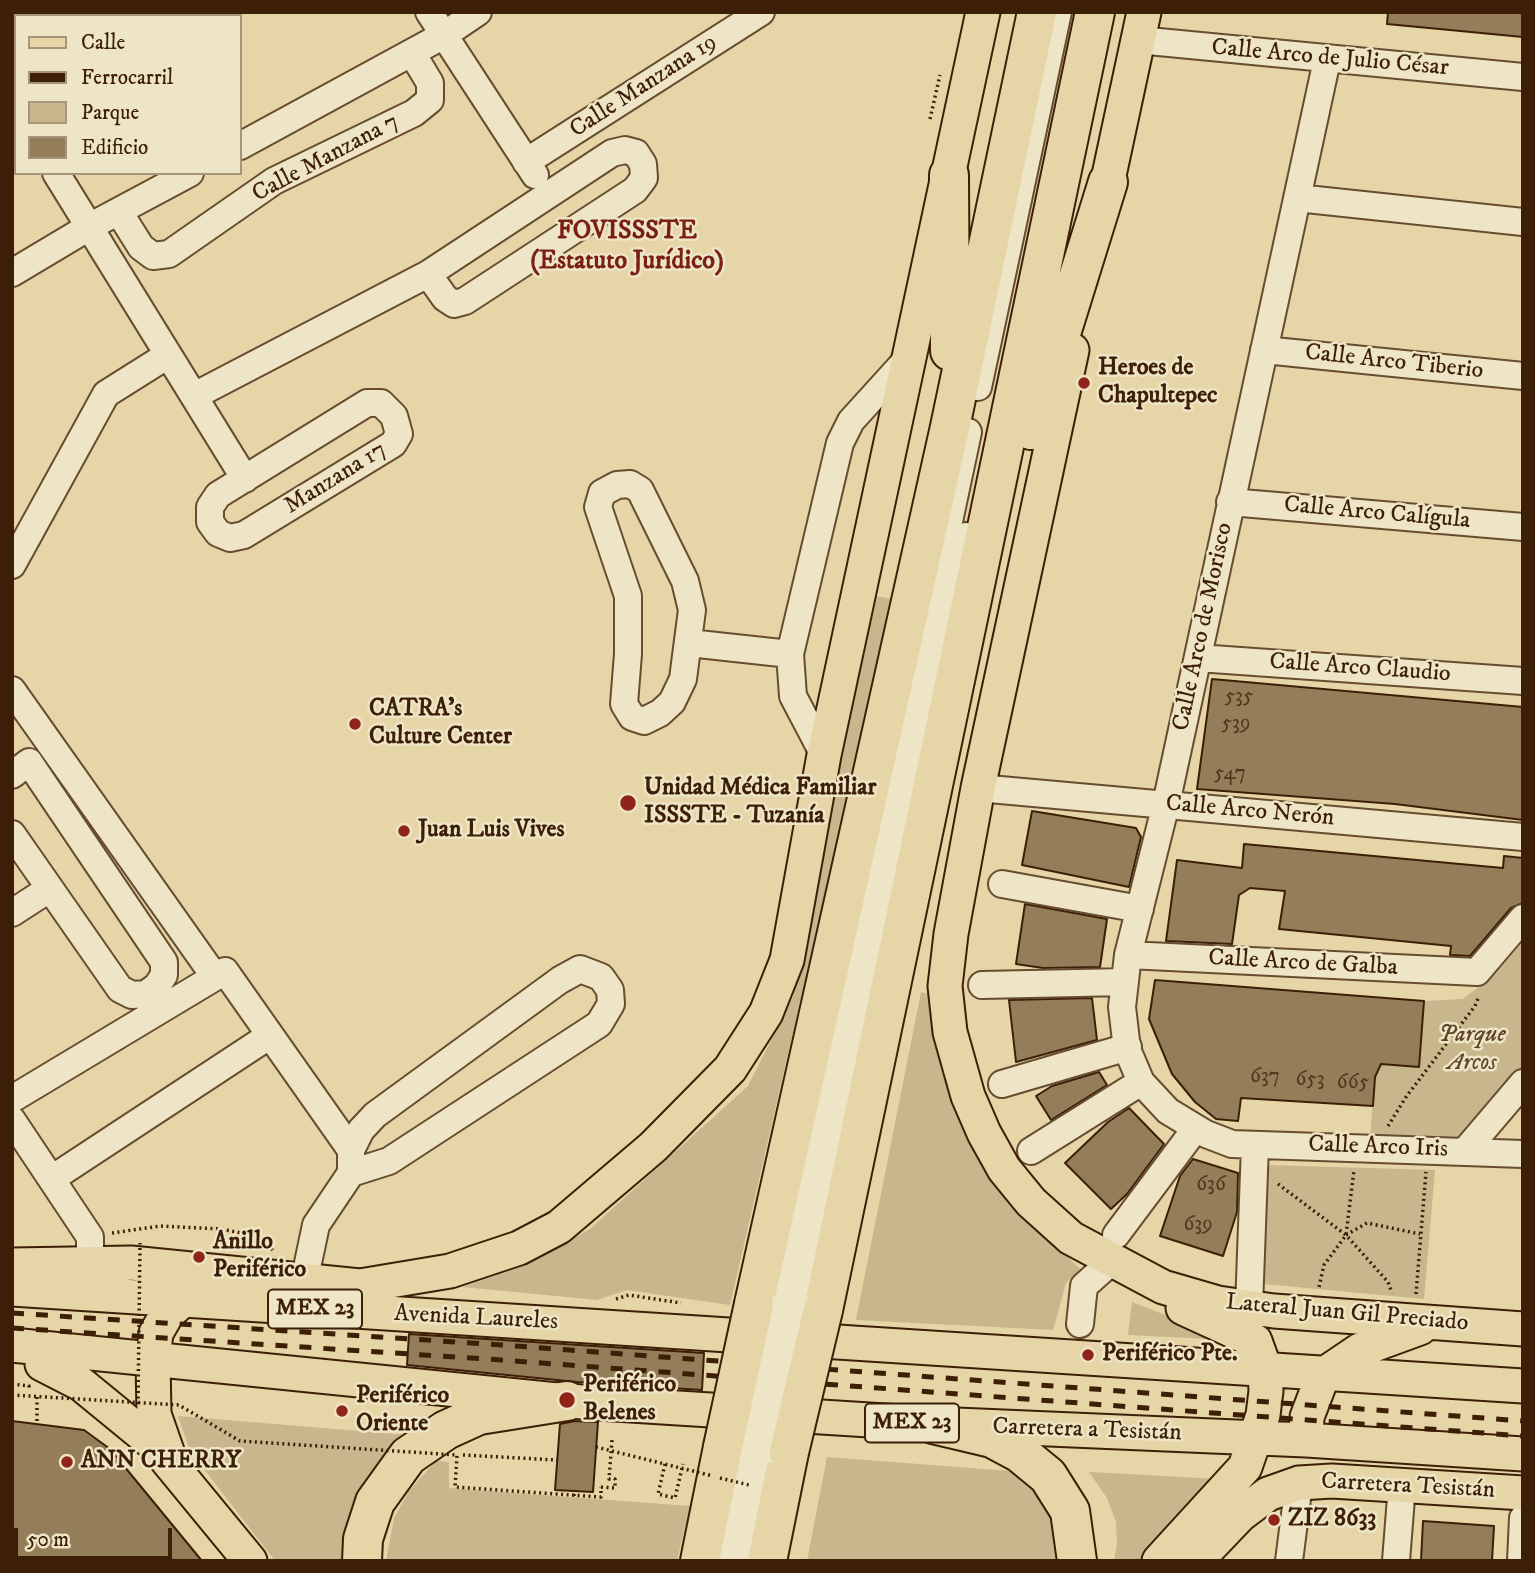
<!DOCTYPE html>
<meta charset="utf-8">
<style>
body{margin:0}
#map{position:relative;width:1535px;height:1573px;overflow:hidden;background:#e5d5a7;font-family:"IM FELL DW Pica",serif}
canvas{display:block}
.frame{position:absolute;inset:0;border:14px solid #3d1f07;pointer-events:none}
.legend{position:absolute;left:14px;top:14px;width:228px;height:161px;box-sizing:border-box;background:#eee4c6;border:2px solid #a7957a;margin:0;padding:9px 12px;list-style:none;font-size:21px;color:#3d1f07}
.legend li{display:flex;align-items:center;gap:14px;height:35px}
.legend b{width:35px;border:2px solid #a7957a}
.scale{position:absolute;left:14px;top:1528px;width:158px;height:32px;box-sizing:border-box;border:4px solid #3d1f07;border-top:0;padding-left:9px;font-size:21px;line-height:24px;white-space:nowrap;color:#3d1f07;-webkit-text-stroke:5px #eee4c6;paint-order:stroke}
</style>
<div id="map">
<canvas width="1535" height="1573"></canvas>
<div class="frame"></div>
<ul class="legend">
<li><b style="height:9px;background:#e5d5a7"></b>Calle</li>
<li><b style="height:9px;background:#3d1f07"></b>Ferrocarril</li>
<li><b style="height:19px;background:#c8b68c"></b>Parque</li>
<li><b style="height:19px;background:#947e5a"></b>Edificio</li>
</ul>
<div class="scale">50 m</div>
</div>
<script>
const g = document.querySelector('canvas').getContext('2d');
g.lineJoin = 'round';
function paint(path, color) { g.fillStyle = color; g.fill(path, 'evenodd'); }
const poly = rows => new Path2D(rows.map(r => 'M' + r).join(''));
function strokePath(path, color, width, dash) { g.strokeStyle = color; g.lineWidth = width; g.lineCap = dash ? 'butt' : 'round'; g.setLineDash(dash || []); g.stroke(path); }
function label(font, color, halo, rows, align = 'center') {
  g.font = font + ' "IM FELL DW Pica",serif'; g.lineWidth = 5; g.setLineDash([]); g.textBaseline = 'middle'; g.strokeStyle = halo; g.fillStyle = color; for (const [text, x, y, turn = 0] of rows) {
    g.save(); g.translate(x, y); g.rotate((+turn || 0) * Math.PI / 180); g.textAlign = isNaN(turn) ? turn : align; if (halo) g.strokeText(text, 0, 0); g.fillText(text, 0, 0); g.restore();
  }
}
paint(poly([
 [875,596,893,599,730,1305,627,1290,597,1300,463,1287,524,1266,590,1229,748,1086,793,997],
 [1523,942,1523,1068,1464,1140,1370,1138,1376,1064,1419,1067,1424,1001,1463,999,1496,973],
 [921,992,932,995,937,1045,945,1075,969,1139,1014,1206,1080,1269,1066,1283,1053,1330,856,1320],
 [1266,1165,1435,1170,1424,1299,1264,1284],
 [1132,1302,1229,1340,1128,1335],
 [178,1416,420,1436,349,1561,275,1561,190,1451],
 [827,1457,1010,1471,1035,1491,1052,1515,1063,1561,807,1561],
 [436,1461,449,1462,449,1488,690,1506,677,1561,386,1561,394,1518,409,1491],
 [1089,1472,1220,1479,1143,1561,1114,1561,1117,1544,1116,1522,1107,1498]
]), '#c8b68c');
const building = poly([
 [1388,12,1523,12,1523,37,1387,24,1388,12],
 [1212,679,1523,707,1523,820,1395,804,1197,789,1212,679],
 [1032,811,1136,828,1141,837,1129,887,1022,865,1032,811],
 [1244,844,1503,868,1504,856,1523,858,1523,903,1511,908,1470,956,1450,955,1451,946,1279,929,1285,891,1250,888,1239,895,1232,944,1166,941,1177,860,1242,868,1244,844],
 [1025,904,1107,919,1100,967,1043,968,1016,964,1025,904],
 [1155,980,1424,1001,1419,1067,1381,1064,1375,1077,1373,1106,1241,1098,1238,1121,1216,1119,1195,1102,1172,1074,1149,1019,1155,980],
 [1092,998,1097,1040,1016,1062,1009,1000,1092,998],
 [1099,1072,1107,1085,1051,1120,1036,1096,1052,1086,1099,1072],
 [1129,1108,1164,1144,1127,1194,1111,1209,1065,1163,1108,1122,1129,1108],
 [1193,1159,1238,1173,1237,1212,1223,1256,1160,1236,1180,1176,1193,1159],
 [409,1334,704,1353,702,1390,577,1382,407,1365,409,1334],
 [12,1421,84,1430,110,1449,202,1561,12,1561,12,1421],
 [575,1421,598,1422,593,1492,555,1490,560,1424,575,1421],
 [1423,1521,1494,1526,1492,1561,1421,1561,1423,1521]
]);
paint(building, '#947e5a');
strokePath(building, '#3d1f07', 2);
const minor = poly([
 [429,12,535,175],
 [104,16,105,12],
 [155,16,163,12],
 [1138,40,1523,77],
 [1327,60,1166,804,1128,955,1122,1007,1127,1049,1141,1082,1168,1111,1206,1134,1232,1144,1523,1154],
 [12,104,16,109],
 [240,146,444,35,478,12],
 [526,162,761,12],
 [56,173,245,479],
 [1297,198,1523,222],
 [119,212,141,247,153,256,169,254,274,181,414,113,430,100,430,83,412,53],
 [12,273,89,227,190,173],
 [1264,350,1523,376],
 [978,387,1058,12],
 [194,396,428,274,612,153,625,150,636,153,643,164,644,178,635,190,465,301,454,304,445,298,428,274],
 [367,403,381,403,394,416,399,434,393,444,244,535,230,538,218,533,210,522,210,507,218,495,367,403],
 [630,484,640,490,685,581,692,610,683,679,672,702,660,713,644,721,632,717,624,704,628,654,628,596,598,507,602,493,617,485,630,484],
 [1230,502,1523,527],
 [12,565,106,394,168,355],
 [689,643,790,654],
 [1198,658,1523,681],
 [12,690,215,977],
 [824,755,793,696,790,654,840,443,851,421,910,356],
 [12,775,29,762,164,962,164,975,157,986,146,994,132,995,120,989,12,834],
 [978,788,1523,837],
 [1002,884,1140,909],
 [12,913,49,889],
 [1128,955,1477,972,1523,918],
 [982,985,1125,982],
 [1002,1084,1128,1047],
 [12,1099,225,971,351,1150],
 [12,1120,90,1237,90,1265],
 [1466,1150,1523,1083],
 [1031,1151,1141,1082],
 [53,1178,269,1036],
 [1116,1235,1196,1128],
 [304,1282,316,1225,351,1173,389,1161,599,1024,611,1004,610,990,601,977,580,969,560,980,375,1115,361,1130,351,1150,351,1173],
 [782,1306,968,432],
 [1249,1307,1255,1145],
 [801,1308,966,536],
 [1080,1324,1084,1286,1112,1261],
 [721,1561,748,1449],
 [746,1561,769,1450],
 [1289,1561,1299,1483],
 [1396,1561,1402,1485],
 [1521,1561,1523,1518]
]);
const major = poly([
 [1102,208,1144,12],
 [1072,350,978,788,951,934,945,986,950,1032,968,1096,984,1133,1004,1169,1031,1202,1071,1238,1163,1287,1218,1303,1274,1311,1523,1329],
 [12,1265,131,1263,360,1286,450,1271,519,1248,559,1227,653,1147,730,1069,766,1013,787,960,824,755,983,12],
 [12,1289,1523,1386],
 [12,1345,567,1401,933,1424,1306,1440,1523,1454],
 [42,1364,81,1384,153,1443,250,1561],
 [1306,1440,1307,1417,1323,1375,1360,1350,1420,1328],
 [168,1454,154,1414,153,1360,156,1333,167,1314,183,1300],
 [1159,1561,1245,1467,1263,1415,1266,1391,1265,1369,1255,1341,1183,1308],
 [1196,1561,1240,1515,1268,1494,1299,1483,1332,1481,1523,1493]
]);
const highway = poly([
 [949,175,950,351],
 [1031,430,1108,182],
 [754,1304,950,427,1037,12],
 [823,1310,1095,12],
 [933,1424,992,1438,1020,1453,1048,1476,1070,1511,1077,1561],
 [362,1561,363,1539,375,1502,408,1456,446,1430,479,1415,567,1401],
 [700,1561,723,1447],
 [767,1561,789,1452]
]);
strokePath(minor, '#674c2f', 30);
strokePath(major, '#3d1f07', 37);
strokePath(highway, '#3d1f07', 42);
strokePath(poly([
 [930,119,940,75],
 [1388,1126,1406,1097,1475,1006,1479,996],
 [1278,1184,1346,1235,1388,1282,1392,1293],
 [112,1233,160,1226,221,1229,256,1236,273,1250],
 [1346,1235,1367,1223,1420,1234],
 [214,1242,243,1244,243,1249],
 [1319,1287,1324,1265,1346,1235,1354,1170],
 [1416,1294,1426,1172],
 [616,1299,629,1295,681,1303],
 [12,1384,29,1386,28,1390],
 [37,1421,37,1397],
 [463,1455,557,1460],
 [665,1464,658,1494,675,1498,683,1464],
 [601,1487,615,1488,615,1479,609,1479,612,1440],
 [574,1496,574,1491]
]), '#3d1f07', 3.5, [2, 3.5]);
strokePath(minor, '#eee4c6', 26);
strokePath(major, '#e5d5a7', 33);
strokePath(highway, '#e5d5a7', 38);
strokePath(poly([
 [12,1313,502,1345,1523,1421],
 [12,1328,501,1360,1523,1436]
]), '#3d1f07', 5, [12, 12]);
const minorBridge = poly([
 [748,1449,782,1306],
 [769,1450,801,1308]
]);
const highwayBridge = poly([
 [723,1447,754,1304],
 [789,1452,823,1310]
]);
strokePath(minorBridge, '#674c2f', 30, []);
strokePath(highwayBridge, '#3d1f07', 42, []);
strokePath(poly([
 [12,1395,179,1405,240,1441,457,1455,455,1487,601,1497,601,1487],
 [138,1404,140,1243],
 [596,1447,713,1476],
 [720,1478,749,1485]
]), '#3d1f07', 3.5, [2, 3.5]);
strokePath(minorBridge, '#eee4c6', 26);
strokePath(highwayBridge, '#e5d5a7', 38);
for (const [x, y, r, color] of [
 [1084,383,7,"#8f2418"],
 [355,724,7,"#8f2418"],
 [628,803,9,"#8f2418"],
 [404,831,7,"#8f2418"],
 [199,1257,7,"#8f2418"],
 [1088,1355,7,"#8f2418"],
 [567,1400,9,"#8f2418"],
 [342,1411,7,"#8f2418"],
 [67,1462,7,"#8f2418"],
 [1274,1520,7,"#8f2418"]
]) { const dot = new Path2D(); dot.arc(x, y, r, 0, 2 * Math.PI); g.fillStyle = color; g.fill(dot); strokePath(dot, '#eee4c6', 2.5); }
label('21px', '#53371c', null, [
 ["535",1239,698],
 ["539",1236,725],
 ["547",1230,775],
 ["637",1265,1078],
 ["653",1310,1081],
 ["665",1353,1084],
 ["636",1211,1186],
 ["639",1198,1226]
]);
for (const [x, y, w] of [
 [315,1309,94],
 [912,1423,94]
]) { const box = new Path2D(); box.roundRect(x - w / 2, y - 19.5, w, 39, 5); g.fillStyle = '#eee4c6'; g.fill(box); strokePath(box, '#3d1f07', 2); }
label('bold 23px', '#3d1f07', null, [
 ["MEX 23",315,1309],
 ["MEX 23",912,1423]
]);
label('24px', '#3d1f07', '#eee4c6', [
 ["Calle Arco de Julio César",1330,59,5],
 ["Calle Manzana 19",644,87,-33],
 ["Calle Manzana 7",326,159,-28],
 ["Calle Arco Tiberio",1394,363,6],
 ["Manzana 17",336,479,-32],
 ["Calle Arco Calígula",1377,514,5],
 ["Calle Arco de Morisco",1204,627,-78],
 ["Calle Arco Claudio",1360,669,4],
 ["Calle Arco Nerón",1250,812,5],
 ["Calle Arco de Galba",1303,964,3],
 ["Calle Arco Iris",1378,1148,2],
 ["Lateral Juan Gil Preciado",1347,1314,5],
 ["Avenida Laureles",476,1319,3],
 ["Carretera a Tesistán",1087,1431,2],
 ["Carretera Tesistán",1408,1487,3]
]);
label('bold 24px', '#3d1f07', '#eee4c6', [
 ["Heroes de",1098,369],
 ["Chapultepec",1098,397],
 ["CATRA's",369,710],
 ["Culture Center",369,738],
 ["Unidad Médica Familiar",644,789],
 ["ISSSTE - Tuzanía",644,817],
 ["Juan Luis Vives",418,831],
 ["Anillo",213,1243],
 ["Periférico",213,1271],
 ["Periférico Pte.",1102,1355],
 ["Periférico",583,1386],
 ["Belenes",583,1414],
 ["Periférico",356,1397],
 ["Oriente",356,1425],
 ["ANN CHERRY",81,1462],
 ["ZIZ 8633",1288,1520]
], 'left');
label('italic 24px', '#604528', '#eee4c6', [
 ["Parque",1472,1036],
 ["Arcos",1472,1064]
]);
label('bold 26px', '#7a1f14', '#eee4c6', [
 ["FOVISSSTE",627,233],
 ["(Estatuto Jurídico)",627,263]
]);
</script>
